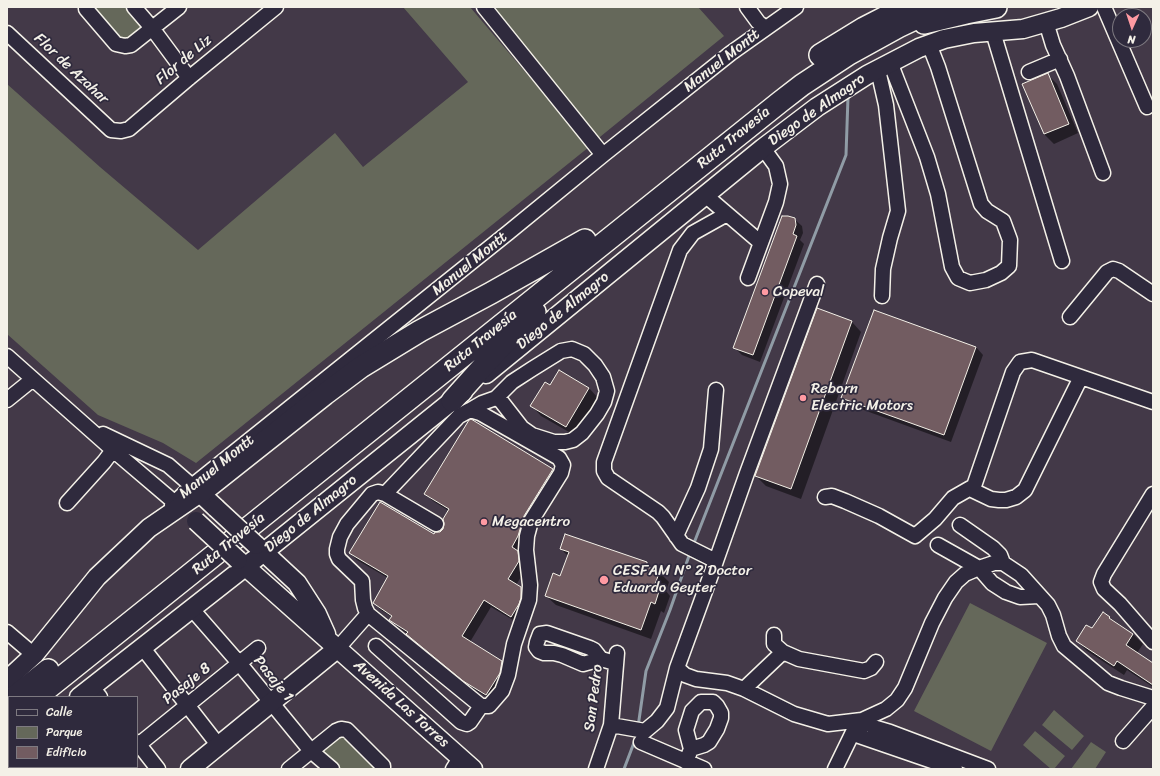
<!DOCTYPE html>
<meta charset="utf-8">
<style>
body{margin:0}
#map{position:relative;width:1160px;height:776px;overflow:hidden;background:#433948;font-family:Sriracha,sans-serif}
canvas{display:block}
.frame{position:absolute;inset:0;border:8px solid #f4f1e8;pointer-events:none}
.legend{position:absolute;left:8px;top:696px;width:130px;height:72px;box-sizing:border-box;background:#2f2a3d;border:1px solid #7e7a81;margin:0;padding:5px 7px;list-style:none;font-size:12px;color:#f4f1e8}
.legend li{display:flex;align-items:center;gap:8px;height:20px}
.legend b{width:20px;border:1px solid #7e7a81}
.north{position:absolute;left:1112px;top:8px;width:40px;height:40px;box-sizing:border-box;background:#2f2a3d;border:1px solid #7e7a81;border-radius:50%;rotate:183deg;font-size:11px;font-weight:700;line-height:16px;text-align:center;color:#f4f1e8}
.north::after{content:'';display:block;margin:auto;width:14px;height:18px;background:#ff9aa2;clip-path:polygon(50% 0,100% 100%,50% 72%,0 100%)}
</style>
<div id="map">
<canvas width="1160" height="776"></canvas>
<div class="frame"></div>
<ul class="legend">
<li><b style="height:5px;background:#2f2a3d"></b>Calle</li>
<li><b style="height:11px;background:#65685a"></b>Parque</li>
<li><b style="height:11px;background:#725c61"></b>Edificio</li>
</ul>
<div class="north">N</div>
</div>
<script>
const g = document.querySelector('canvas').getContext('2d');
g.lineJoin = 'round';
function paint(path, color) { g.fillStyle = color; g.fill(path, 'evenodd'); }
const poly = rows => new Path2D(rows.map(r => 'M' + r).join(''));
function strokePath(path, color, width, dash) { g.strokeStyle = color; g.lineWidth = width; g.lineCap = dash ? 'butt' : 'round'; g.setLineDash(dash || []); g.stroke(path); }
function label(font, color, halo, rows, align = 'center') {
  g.font = font + ' Sriracha,sans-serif'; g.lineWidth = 3.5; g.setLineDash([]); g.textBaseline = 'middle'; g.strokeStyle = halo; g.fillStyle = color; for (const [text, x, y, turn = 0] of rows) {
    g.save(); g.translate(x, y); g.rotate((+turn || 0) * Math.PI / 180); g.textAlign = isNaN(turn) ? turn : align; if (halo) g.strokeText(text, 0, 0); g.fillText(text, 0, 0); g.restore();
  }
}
paint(poly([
 [91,7,129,7,148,29,132,40,121,40],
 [403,7,470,7,589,147,196,463,163,443,98,415,7,334,7,84,100,167,198,250,335,133,363,167,468,82],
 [498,7,698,7,724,36,595,141,488,15],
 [970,603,1047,643,991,751,914,711],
 [1054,710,1084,736,1072,750,1042,725],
 [341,729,383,769,332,769,311,751],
 [1035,731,1065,756,1054,769,1051,769,1023,745],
 [1091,742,1106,752,1095,769,1071,769]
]), '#65685a');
paint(poly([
 [1048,75,1057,84,1078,133,1054,144,1044,134,1024,85],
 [794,219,802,226,803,233,800,240,804,244,760,362,742,355,735,348],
 [818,310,852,322,861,332,801,499,766,486,756,476],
 [976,347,983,355,951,442,850,405,843,398],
 [550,386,589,388,598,398,576,436,541,416,532,406],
 [471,420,553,470,560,477,519,554,524,559,526,569,516,585,528,596,518,623,491,607,470,642,501,662,509,669,493,701,472,688,415,641,408,634,398,627,391,620,392,617,381,610,374,603,388,578,357,560,350,553,434,536,444,529,449,511,433,501,425,494],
 [561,549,646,563,653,570,659,572,669,582,666,591,670,596,664,613,661,611,651,639,556,605,546,596,561,577,568,556],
 [1103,613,1133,634,1143,644,1137,653,1153,664,1153,687,1127,670,1124,675,1087,651,1077,641,1092,630]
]), '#0007');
strokePath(poly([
 [694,543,846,155,848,97],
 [638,727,646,671,670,610,690,553],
 [624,769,635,740]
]), '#909ca6', 3);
const building = poly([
 [1048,73,1069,124,1044,134,1022,84,1048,73],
 [782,216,788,216,795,218,796,225,793,234,797,236,753,355,733,348,782,216],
 [817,308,852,321,791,489,755,476,817,308],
 [874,310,976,347,944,435,841,398,874,310],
 [559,370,589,388,566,427,530,406,545,382,550,385,559,370],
 [471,419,553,469,524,516,518,536,512,547,518,551,519,561,508,579,521,587,521,598,519,604,511,617,484,600,462,636,502,661,500,673,486,695,463,681,406,634,408,632,389,620,392,616,373,603,388,576,349,553,380,502,434,534,435,532,440,532,443,529,444,524,443,519,449,509,424,494,469,420,471,419],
 [565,534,647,562,647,567,660,571,655,584,661,585,655,604,651,602,641,630,545,596,553,573,560,576,569,552,560,549,565,534],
 [1103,612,1110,617,1109,618,1133,634,1126,645,1153,663,1153,685,1117,661,1114,666,1076,641,1086,625,1092,628,1103,612]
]);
paint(building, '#725c61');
strokePath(building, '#f4f1e8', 1);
const minor = poly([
 [86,7,86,9,116,44,125,46,131,45,179,7],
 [134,7,152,28,189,78],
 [484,7,603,155],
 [747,7,758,22,765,28],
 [1104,7,1147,107],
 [1046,22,1053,45,1067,76,1103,173],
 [993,32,1062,261],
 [7,33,111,130,121,131,129,129,189,78,276,7],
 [890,62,927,157,938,194,952,267,958,278,970,283,986,280,1001,273,1009,266,1010,240,1003,221,987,211,981,204,938,67,929,44],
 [878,70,886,105,898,211,890,238,883,269,882,296],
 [1029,72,1060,59],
 [705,195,761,243],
 [727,214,693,233,680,250,604,462,604,471,608,478,658,512,663,517,682,544,716,561,747,473,817,284],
 [748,278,776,202,780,184,776,166,763,148],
 [1070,317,1107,272,1113,269,1119,271,1153,294],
 [7,356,113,450,180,507],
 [7,400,33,379],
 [470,410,482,403,496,398,501,401,522,428,532,435,554,442,565,442,573,440,582,433,597,414,604,402,607,391,603,377,595,365,584,354,572,349,561,351,532,369,512,382,496,398],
 [103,434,168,465,199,492],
 [970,489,991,499,999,500,1006,500,1016,497,1025,490,1081,377],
 [385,494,459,416,470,410,480,413,559,458,563,465,561,473,531,521,527,536,526,550,530,585,529,600,514,644,508,675,502,691,489,706,481,706,368,614,365,608,363,600,362,581,339,559,337,554,337,549,340,537,347,524,372,494,378,492,385,494,436,524],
 [1153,494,1104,574,1101,582,1104,589,1120,604,1153,642],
 [825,497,832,496,845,501,879,516,915,536,935,519,953,498,974,486,1013,372,1020,362,1032,360,1153,402],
 [67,503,104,462,113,450],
 [172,505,192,486,509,232,603,155,731,53,796,7],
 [960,525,993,548,1000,555,1003,563],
 [676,536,698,488,711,449,716,390],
 [938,545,979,568,992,583,1006,592,1020,597,1039,596],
 [191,608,239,663,311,751,332,769],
 [7,632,34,655],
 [774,635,774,644,783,652,799,659,864,671,871,668,876,662],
 [376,646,461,722,467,724,470,722,481,706],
 [142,647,219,746],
 [338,648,368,614],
 [601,659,583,664,562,655,554,653,544,653,539,651,536,647,537,642,540,634,547,633,590,648,594,650,601,659,615,663],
 [677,668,685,675,696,679,727,683,744,689,794,714,828,724,862,720,886,709,897,700,905,688,932,623,945,598,956,582,965,574,979,568,994,563,1003,563,1021,575,1048,605,1053,615,1059,636,1064,646,1108,683,1121,688,1153,698],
 [92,687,100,697],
 [744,689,783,652],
 [611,725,645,731,657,721,667,708,677,668,716,561],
 [873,727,890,732,988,769],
 [859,736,955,769],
 [1123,741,1153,707],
 [137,742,158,769],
 [641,742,704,769],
 [137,746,258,648],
 [686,762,691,749,686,730,692,711,701,702,713,702,717,706,721,713,721,718,717,729,709,742,704,745,691,749],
 [67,767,68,769],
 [108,769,111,767],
 [289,769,336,731,341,729,347,730,383,766,383,769],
 [453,769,460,758],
 [596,769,611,725,617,653],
 [835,769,854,730,862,727]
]);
const major = poly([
 [486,374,763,148,817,107,867,75,919,48,944,39,974,33,1023,29,1061,18,1089,7],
 [256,545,297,583,317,614,326,634],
 [238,560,473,769],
 [7,680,34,655,97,577,149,528,200,493,216,508],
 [79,697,264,552,463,392],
 [190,769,338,648]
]);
const highway = poly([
 [924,23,966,13,996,7],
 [820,55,864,28,905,7],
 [452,401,496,352,535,312],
 [200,493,325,394,361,367,420,331,491,293,585,240],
 [14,697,48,670],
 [37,697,780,102,802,85,849,54,898,27,940,7],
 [7,721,9,720],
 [7,750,9,749]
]);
strokePath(minor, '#f4f1e8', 17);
strokePath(major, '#f4f1e8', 21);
strokePath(highway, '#f4f1e8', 24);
strokePath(minor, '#2f2a3d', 14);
strokePath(major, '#2f2a3d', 18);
strokePath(highway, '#2f2a3d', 21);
const majorBridge = poly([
 [216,508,256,545],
 [196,521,238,560]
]);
strokePath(majorBridge, '#f4f1e8', 21, []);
strokePath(majorBridge, '#2f2a3d', 18);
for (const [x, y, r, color] of [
 [765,292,4,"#ff9aa2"],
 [803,398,4,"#ff9aa2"],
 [484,522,4,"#ff9aa2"],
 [604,580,5,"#ff9aa2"]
]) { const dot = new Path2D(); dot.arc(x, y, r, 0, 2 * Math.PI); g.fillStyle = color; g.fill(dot); strokePath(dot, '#2f2a3d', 1.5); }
label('15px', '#f4f1e8', '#2f2a3d', [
 ["Flor de Liz",184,60,-40],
 ["Manuel Montt",722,61,-38],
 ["Flor de Azahar",71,69,43],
 ["Diego de Almagro",817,110,-35],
 ["Ruta Travesía",734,138,-39],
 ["Manuel Montt",470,264,-39],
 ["Diego de Almagro",563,311,-39],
 ["Ruta Travesía",481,341,-39],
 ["Manuel Montt",217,467,-39],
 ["Diego de Almagro",311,514,-39],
 ["Ruta Travesía",229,544,-39],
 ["Pasaje 1",273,679,51],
 ["Pasaje 8",187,684,-39],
 ["San Pedro",594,698,-83],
 ["Avenida Las Torres",401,704,42]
]);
label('15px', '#f4f1e8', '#2f2a3d', [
 ["Copeval",773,292],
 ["Reborn",811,389],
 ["Electric Motors",811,406],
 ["Megacentro",492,522],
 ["CESFAM N° 2 Doctor",613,571],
 ["Eduardo Geyter",613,588]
], 'left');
</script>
